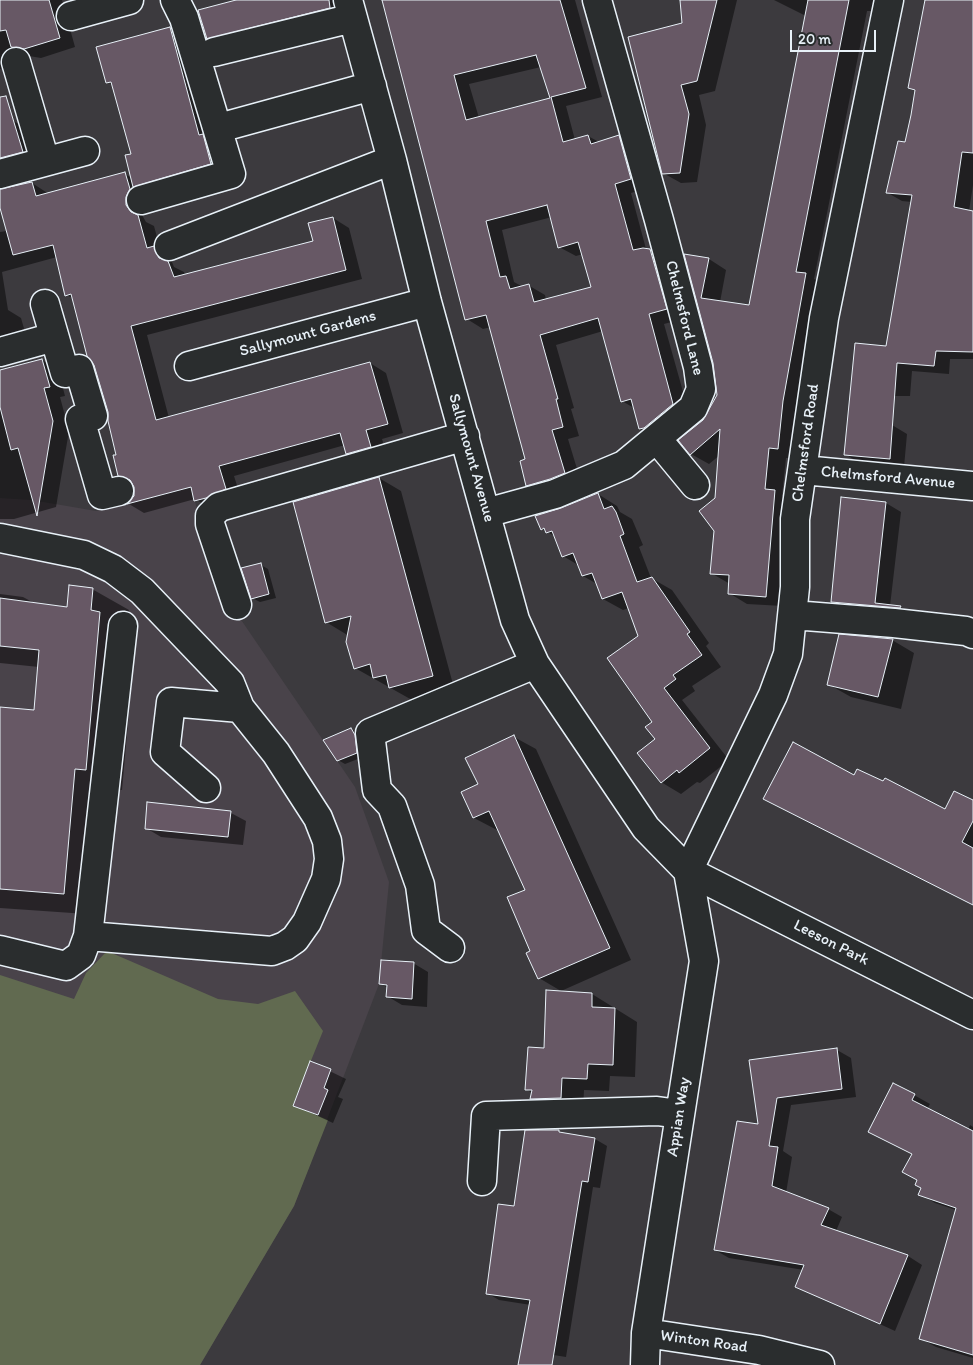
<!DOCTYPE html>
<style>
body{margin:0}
#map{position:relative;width:973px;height:1365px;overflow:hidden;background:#3c3a3e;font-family:Itim,sans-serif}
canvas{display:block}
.scale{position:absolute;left:790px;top:30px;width:86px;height:22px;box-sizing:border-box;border:2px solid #e8f1f8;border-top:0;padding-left:6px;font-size:15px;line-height:18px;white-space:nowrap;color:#e8f1f8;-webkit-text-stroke:4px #2a2d2e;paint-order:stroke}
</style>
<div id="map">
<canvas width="973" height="1365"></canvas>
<div class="scale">20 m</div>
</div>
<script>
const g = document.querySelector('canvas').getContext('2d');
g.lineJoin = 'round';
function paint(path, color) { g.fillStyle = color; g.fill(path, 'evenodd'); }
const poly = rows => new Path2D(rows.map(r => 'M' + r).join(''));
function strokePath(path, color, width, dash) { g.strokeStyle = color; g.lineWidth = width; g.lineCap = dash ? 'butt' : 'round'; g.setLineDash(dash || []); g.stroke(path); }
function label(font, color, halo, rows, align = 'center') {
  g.font = font + ' Itim,sans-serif'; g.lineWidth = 4; g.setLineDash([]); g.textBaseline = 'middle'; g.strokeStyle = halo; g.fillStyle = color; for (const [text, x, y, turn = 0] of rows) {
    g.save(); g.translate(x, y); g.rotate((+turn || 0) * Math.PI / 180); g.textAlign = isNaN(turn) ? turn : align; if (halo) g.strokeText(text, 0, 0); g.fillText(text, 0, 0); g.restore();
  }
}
paint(poly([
 [191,487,218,586,355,787,389,882,379,984,294,1206,200,1365,0,1365,0,498,32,500,96,511]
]), '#49434a');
paint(poly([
 [107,951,218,999,258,1004,295,991,323,1031,293,1105,328,1120,294,1206,200,1365,0,1365,0,975,74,999,86,973]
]), '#616a50');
paint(poly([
 [0,0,62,0,75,47,41,58,29,56,19,64,0,69],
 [242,0,333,0,338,18,223,47,208,38],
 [383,0,575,0,602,97,566,106,575,140,588,136,599,142,619,137,635,146,647,188,631,193,646,249,667,260,682,319,664,324,689,413,656,438,640,429,634,408,622,401,603,331,556,345,574,408,571,409,579,436,568,439,581,482,544,494,527,485,527,459,491,327,483,329,467,319],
 [541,67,551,98,479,118,469,84],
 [552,217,559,247,576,256,583,254,592,288,546,300,545,295,528,285,523,287,514,282,502,230],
 [681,0,737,0,715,91,699,95,706,125,697,182,681,183,663,173,683,24],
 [774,0,878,0,876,11,867,11,814,279,824,284,796,458,786,458,782,496,792,501,783,606,747,604,729,593,730,584,711,573,720,455,709,464,691,454,704,421,718,395,714,363,686,256,709,259,726,270,720,302,750,307,806,16],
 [928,0,973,0,973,185,969,211,973,212,973,359,950,359,949,374,912,371,910,396,866,396,887,347,912,202,902,201,888,193,906,143,916,92,909,88],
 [170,28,192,41,233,176,142,206,142,215,146,222,154,226,161,252,170,257,174,267,184,272,185,275,315,242,333,218,349,228,362,279,147,335,169,418,370,363,386,373,403,433,382,439,387,456,363,463,347,453,345,445,234,476,241,498,212,509,195,499,144,513,129,504,135,496,135,487,119,475,109,411,74,299,67,295,57,257,2,272,8,310,21,318,25,332,1,358,0,368,0,232,7,231,0,204,0,190,32,183,49,194,125,174,132,178,133,155,114,86,107,82],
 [12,120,27,129,37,160,0,176,0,124],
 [42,360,58,369,65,396,60,397,69,431,56,507,14,519,0,519,0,372],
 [892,425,907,434,904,467,860,463,845,454],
 [379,478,401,491,454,688,412,700,355,668,349,636,326,622],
 [598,494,617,506,620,512,632,519,643,545,639,547,651,578,672,590,709,643,706,646,721,667,692,686,695,691,682,700,729,760,700,783,697,782,681,794,661,782,640,637,629,608,623,610,603,599,597,584,583,576,578,565,563,556,556,537,542,529,561,510],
 [842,499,886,503,901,512,890,606,900,607,915,615,847,610,832,602],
 [261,565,268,569,276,598,260,602,252,598],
 [92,589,129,610,128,629,136,634,122,790,111,789,101,915,0,908,0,708,35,711,39,667,0,663,0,594,23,597,36,604,68,609],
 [892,640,914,653,901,709,851,697,828,684],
 [351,729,358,733,363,757,345,764,338,760],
 [514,737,536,749,631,960,561,991,539,978,532,952,527,890,499,829,497,830,474,818,463,792,479,785],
 [854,777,945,810,973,802,973,905],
 [231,813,246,821,243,845,161,837,146,828],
 [413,963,428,972,427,1007,402,1005,387,996,388,988,381,984],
 [547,992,592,994,637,1022,635,1077,610,1076,609,1091,584,1090,583,1110,554,1111,531,1098,532,1093,526,1089,545,1049],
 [837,1050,851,1058,856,1097,791,1105,783,1151,792,1157,786,1193,828,1209,842,1217,836,1231,908,1256,922,1265,895,1331,797,1286,804,1270,729,1258,715,1250,760,1126,751,1061],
 [311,1062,346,1079,338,1097,343,1099,333,1123,294,1105],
 [914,1095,930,1104,927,1109,968,1130,970,1125,973,1127,973,1358,936,1347,920,1338,956,1210,935,1203,920,1194,923,1188,913,1154,886,1141],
 [558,1131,565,1135,595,1139,607,1146,600,1188,593,1187,566,1357,535,1352,531,1305,499,1300,487,1293,515,1207]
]), '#0007');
const building = poly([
 [0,0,49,0,60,38,24,49,11,47,6,30,0,31,0,0],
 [236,0,329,0,330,8,207,39,198,10,236,0],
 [382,0,560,0,586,88,551,97,563,142,588,135,591,144,619,135,631,179,615,184,633,250,643,248,650,249,667,309,649,314,673,404,644,428,639,429,631,399,621,402,598,318,540,335,558,399,556,399,563,427,552,430,565,473,550,479,526,486,520,461,525,459,486,315,465,320,382,0],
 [536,55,550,98,466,120,454,75,536,55],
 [547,205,558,248,578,242,591,287,534,302,529,284,510,289,506,276,500,277,486,221,547,205],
 [680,0,717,0,697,81,681,85,689,114,680,173,662,174,628,37,682,23,680,0],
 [808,0,849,0,796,272,806,273,783,401,778,449,769,448,765,489,775,490,766,597,728,594,729,575,710,574,714,531,699,511,715,498,720,429,690,455,678,440,703,420,717,395,713,363,684,254,709,258,701,298,749,305,808,0],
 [925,0,973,0,973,153,962,152,954,207,973,211,973,352,936,351,934,366,897,363,890,459,844,455,855,343,886,346,912,195,886,193,898,141,905,142,911,115,915,90,908,88,925,0],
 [170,27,199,135,203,134,211,164,133,187,125,155,131,154,111,82,106,83,96,47,170,27],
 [6,96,23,152,0,158,0,97,6,96],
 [125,172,130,189,126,197,126,205,131,212,138,215,147,248,154,246,159,258,168,261,174,277,313,241,308,223,333,217,346,270,131,326,156,420,370,362,388,424,366,430,371,447,346,454,340,433,219,466,226,489,206,498,194,501,191,487,127,504,134,496,134,487,130,480,118,476,113,455,116,455,108,421,108,412,94,365,87,356,71,294,65,296,53,245,13,255,0,208,0,189,32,182,36,196,125,172],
 [42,359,50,387,44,388,53,421,37,516,18,448,11,450,0,407,0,370,42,359],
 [379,477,433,676,389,688,386,675,373,678,370,664,354,669,346,642,351,616,325,623,293,502,379,477],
 [598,493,604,509,612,506,616,512,624,534,620,536,637,582,652,577,690,632,687,634,702,655,673,675,676,679,664,688,710,748,679,773,677,770,661,783,637,753,655,739,645,727,652,722,607,658,638,636,622,592,602,599,592,573,582,576,573,553,562,557,552,531,546,533,544,528,541,530,535,516,561,508,598,493],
 [841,497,886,502,875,603,901,606,900,608,831,602,841,497],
 [261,563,269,594,251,599,241,568,261,563],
 [69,585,93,588,91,610,100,612,86,770,75,769,64,894,0,889,0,707,34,710,39,650,0,646,0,598,67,607,69,585],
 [839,634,893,639,878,697,827,685,839,634],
 [351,728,355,735,357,753,337,761,323,740,351,728],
 [514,735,610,948,538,979,526,953,530,951,507,897,525,890,489,811,473,818,461,792,478,784,465,758,514,735],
 [793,742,854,775,857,769,883,781,885,778,945,809,954,791,973,800,973,821,962,842,973,848,973,905,763,799,793,742],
 [147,802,231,811,228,837,145,829,147,802],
 [381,960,414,962,412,999,386,997,387,985,379,984,381,960],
 [546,990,592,993,592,1007,615,1008,613,1065,588,1064,587,1079,562,1078,561,1098,530,1099,532,1090,525,1090,528,1047,544,1048,546,990],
 [837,1048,842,1089,777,1098,769,1146,778,1147,772,1186,829,1208,821,1225,908,1255,880,1324,795,1287,804,1265,714,1250,737,1121,758,1124,749,1060,837,1048],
 [310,1061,331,1069,324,1088,328,1090,318,1115,293,1106,310,1061],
 [893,1083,915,1094,912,1100,973,1131,973,1355,919,1339,956,1208,918,1195,921,1188,915,1185,917,1180,902,1172,912,1154,868,1132,893,1083],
 [525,1130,559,1130,559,1132,595,1138,588,1182,582,1181,552,1365,518,1365,530,1300,486,1294,498,1204,514,1206,525,1130]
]);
paint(building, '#675865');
strokePath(building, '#e8f1f8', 1);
const minor = poly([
 [348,0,392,160,427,302,515,620,535,664,646,828,688,871,973,1015],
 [71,16,129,0],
 [214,52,353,18],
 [16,62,45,161],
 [219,128,372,86],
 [0,174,85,151],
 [141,200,231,174,184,18,175,0],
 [169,246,392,160],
 [45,304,65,373,79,369,93,416,80,419,102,495,119,491],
 [0,352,54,337],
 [189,366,427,302],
 [657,439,695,485],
 [803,470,973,486],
 [486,513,555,494,624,465,693,408,701,389,698,367,659,220,597,0],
 [0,538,84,555,113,569,142,591,230,683,240,708,276,753,318,818,327,841,329,859,326,879,307,922,295,939,285,946,272,951,88,936,81,955,66,966,0,950],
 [237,605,210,524,210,516,219,507,465,436],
 [793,615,894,623,966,631,973,634],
 [206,788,165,752,171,702,240,708],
 [688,871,773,695,788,654,795,587,795,519,824,318,889,0],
 [88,936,123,626],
 [450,948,426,930,420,885,392,806,377,790,370,733,535,664],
 [482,1181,486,1116,657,1111,679,1114],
 [646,1333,759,1350,820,1365],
 [645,1365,646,1333,704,961,688,871]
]);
strokePath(minor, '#e8f1f8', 31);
strokePath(minor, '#2a2d2e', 28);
label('16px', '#e8f1f8', '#2a2d2e', [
 ["Chelmsford Lane",684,318,76],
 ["Sallymount Gardens",308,334,-15],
 ["Chelmsford Road",806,443,-82],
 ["Sallymount Avenue",471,458,74],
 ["Chelmsford Avenue",888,478,5],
 ["Leeson Park",831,943,27],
 ["Appian Way",679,1117,-81],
 ["Winton Road",704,1342,8]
]);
</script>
